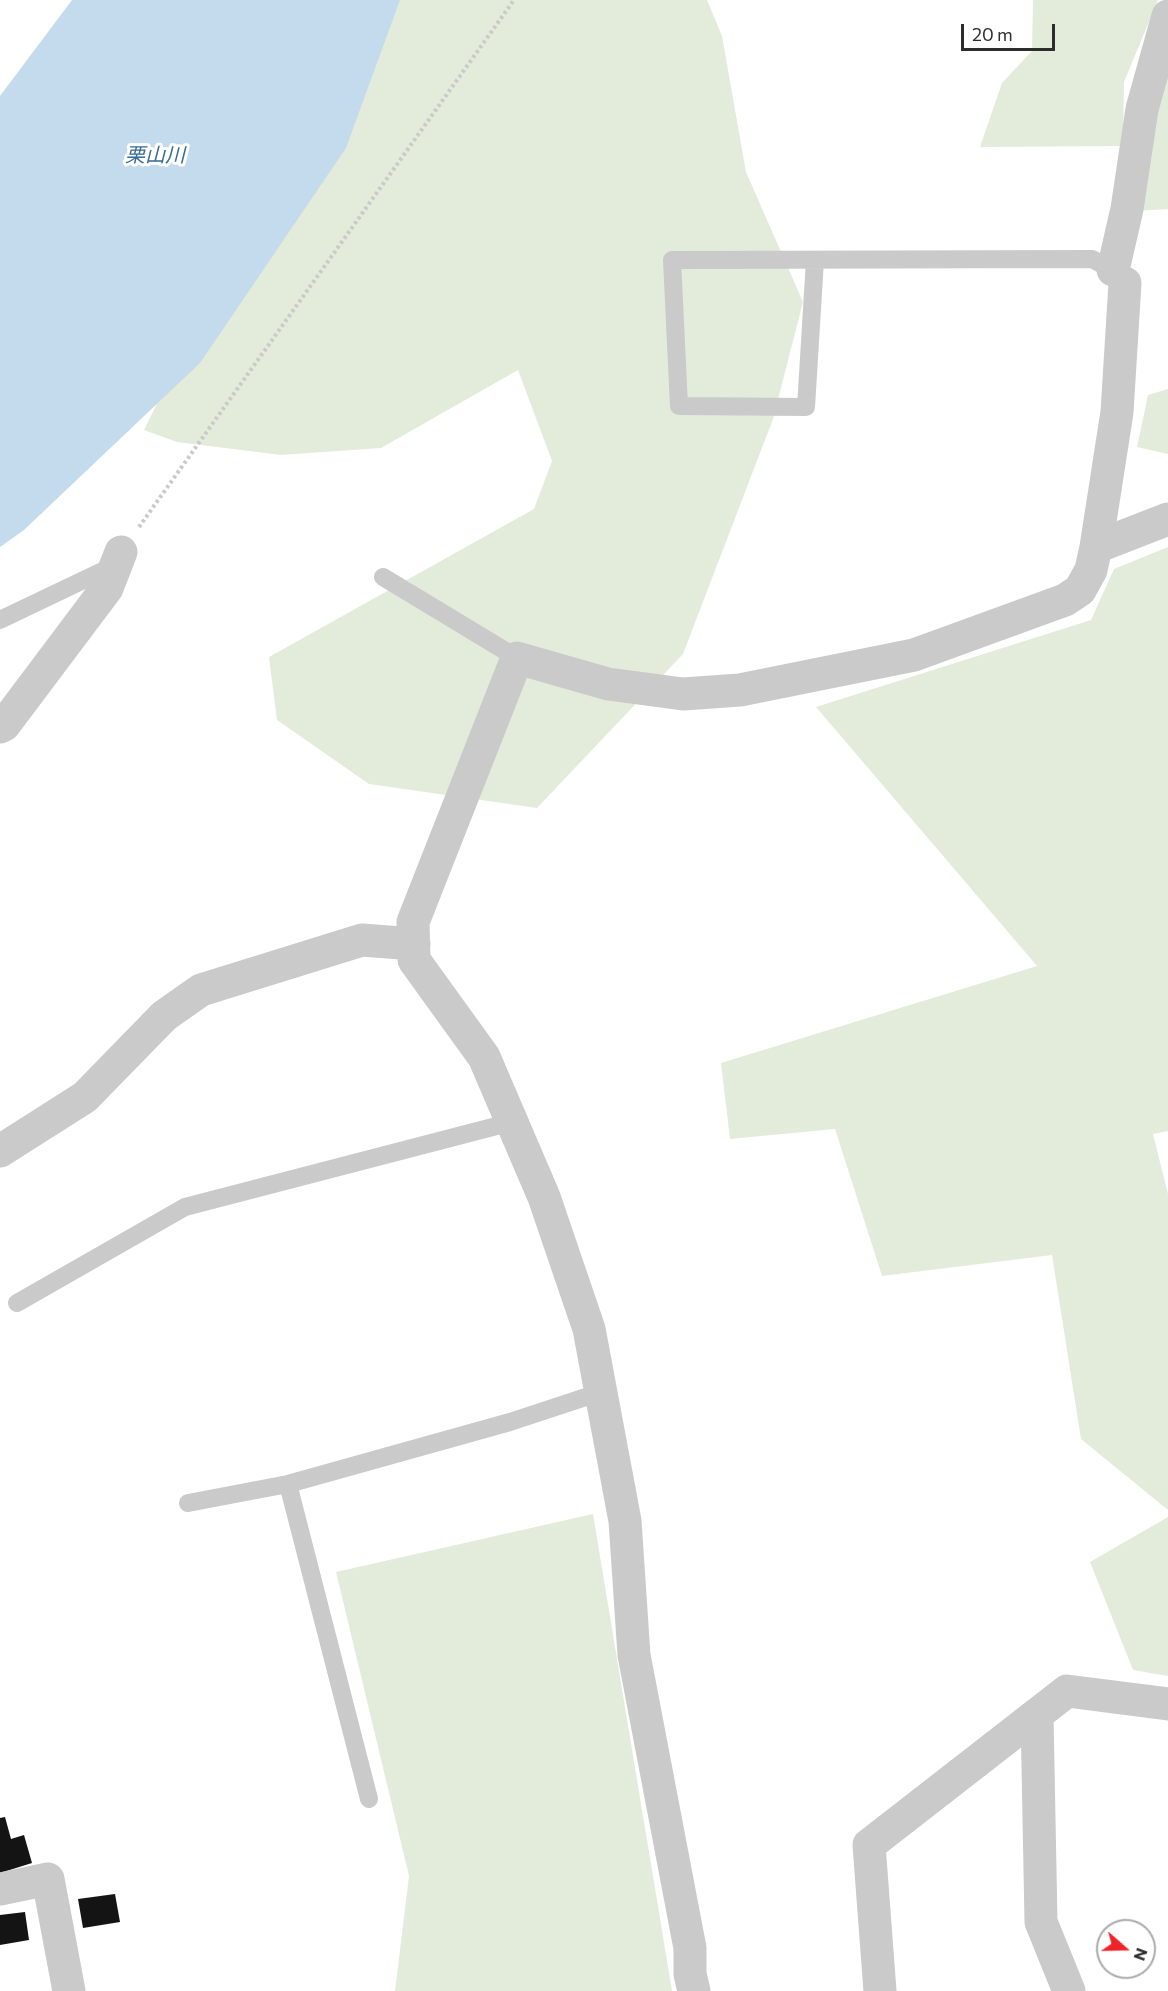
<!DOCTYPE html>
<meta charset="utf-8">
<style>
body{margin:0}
#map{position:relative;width:1168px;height:1991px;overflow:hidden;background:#fff;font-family:Commissioner,sans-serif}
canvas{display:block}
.north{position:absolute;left:1096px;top:1919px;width:60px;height:60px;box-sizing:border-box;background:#fff;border:2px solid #ababab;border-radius:50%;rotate:110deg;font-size:16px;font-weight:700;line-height:24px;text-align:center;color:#2d2d2d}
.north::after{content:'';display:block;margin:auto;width:21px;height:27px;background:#f02428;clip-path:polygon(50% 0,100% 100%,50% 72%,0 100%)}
.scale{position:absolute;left:961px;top:24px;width:94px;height:27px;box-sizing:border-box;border:3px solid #2d2d2d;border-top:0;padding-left:8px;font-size:18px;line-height:21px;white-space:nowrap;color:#2d2d2d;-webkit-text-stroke:4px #fff;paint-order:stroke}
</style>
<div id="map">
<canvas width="1168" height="1991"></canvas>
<div class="north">N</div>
<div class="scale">20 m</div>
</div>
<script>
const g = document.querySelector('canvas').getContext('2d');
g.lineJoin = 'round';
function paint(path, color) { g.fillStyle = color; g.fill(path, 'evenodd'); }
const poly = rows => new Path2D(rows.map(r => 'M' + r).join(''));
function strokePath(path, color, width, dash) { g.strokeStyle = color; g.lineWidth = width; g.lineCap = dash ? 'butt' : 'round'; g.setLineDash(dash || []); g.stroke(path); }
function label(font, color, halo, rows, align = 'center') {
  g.font = font + ' Commissioner,"Noto Sans JP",sans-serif'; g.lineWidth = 6; g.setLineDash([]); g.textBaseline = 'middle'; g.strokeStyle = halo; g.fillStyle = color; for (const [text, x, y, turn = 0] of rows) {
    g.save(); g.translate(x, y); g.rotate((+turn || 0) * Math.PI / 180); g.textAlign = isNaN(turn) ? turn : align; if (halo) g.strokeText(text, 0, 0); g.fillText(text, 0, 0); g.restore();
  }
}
paint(poly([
 [356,0,707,0,722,36,746,172,803,302,773,419,683,654,537,808,369,784,277,720,269,657,534,509,552,461,518,370,381,448,281,455,177,442,144,430],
 [1033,0,1158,0,1124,82,1123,146,980,147,1002,83,1032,51],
 [1168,53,1168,209,1136,211],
 [1168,389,1168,454,1137,447,1148,395],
 [1168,547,1168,1131,1153,1134,1168,1194,1168,1510,1081,1439,1052,1255,882,1276,835,1129,730,1139,721,1063,1037,966,816,707,1091,620,1114,569],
 [593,1514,672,1991,395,1991,409,1876,336,1572],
 [1168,1517,1168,1676,1133,1670,1090,1562]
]), '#e3ecda');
paint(poly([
 [72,0,400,0,346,148,200,363,24,530,0,547,0,96]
]), '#c4dbed');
paint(poly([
 [5,1817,11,1839,24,1835,32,1863,0,1873,0,1818],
 [115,1894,120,1922,83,1928,78,1899],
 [25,1912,29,1940,0,1945,0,1915]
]), '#141414');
strokePath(poly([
 [139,527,514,0]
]), '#cacaca', 4, [3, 3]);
strokePath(poly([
 [815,260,806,407,679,406,672,260,1092,259,1113,270,1118,275],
 [383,577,517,658],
 [0,620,115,565],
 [17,1303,185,1207,512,1122],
 [288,1484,369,1799],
 [188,1503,288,1484,510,1422,601,1392]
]), '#cacaca', 18);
strokePath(poly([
 [1113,270,1127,209,1142,109,1168,16],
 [1096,547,1168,519],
 [0,727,4,725,107,588,121,552],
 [0,1151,85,1097,164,1016,201,990,362,940,414,944],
 [1037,1715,1041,1922,1069,1991],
 [0,1889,48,1879,69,1991],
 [694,1991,690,1974,690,1948,634,1655,625,1521,589,1329,544,1197,484,1057,414,960,413,922,517,658,608,684,683,694,740,690,914,655,1065,600,1080,590,1091,570,1096,547,1117,412,1125,283],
 [880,1991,869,1845,1067,1691,1168,1704]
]), '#cacaca', 33);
label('italic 20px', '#366b94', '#fff', [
 ["栗山川",155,155]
]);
</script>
